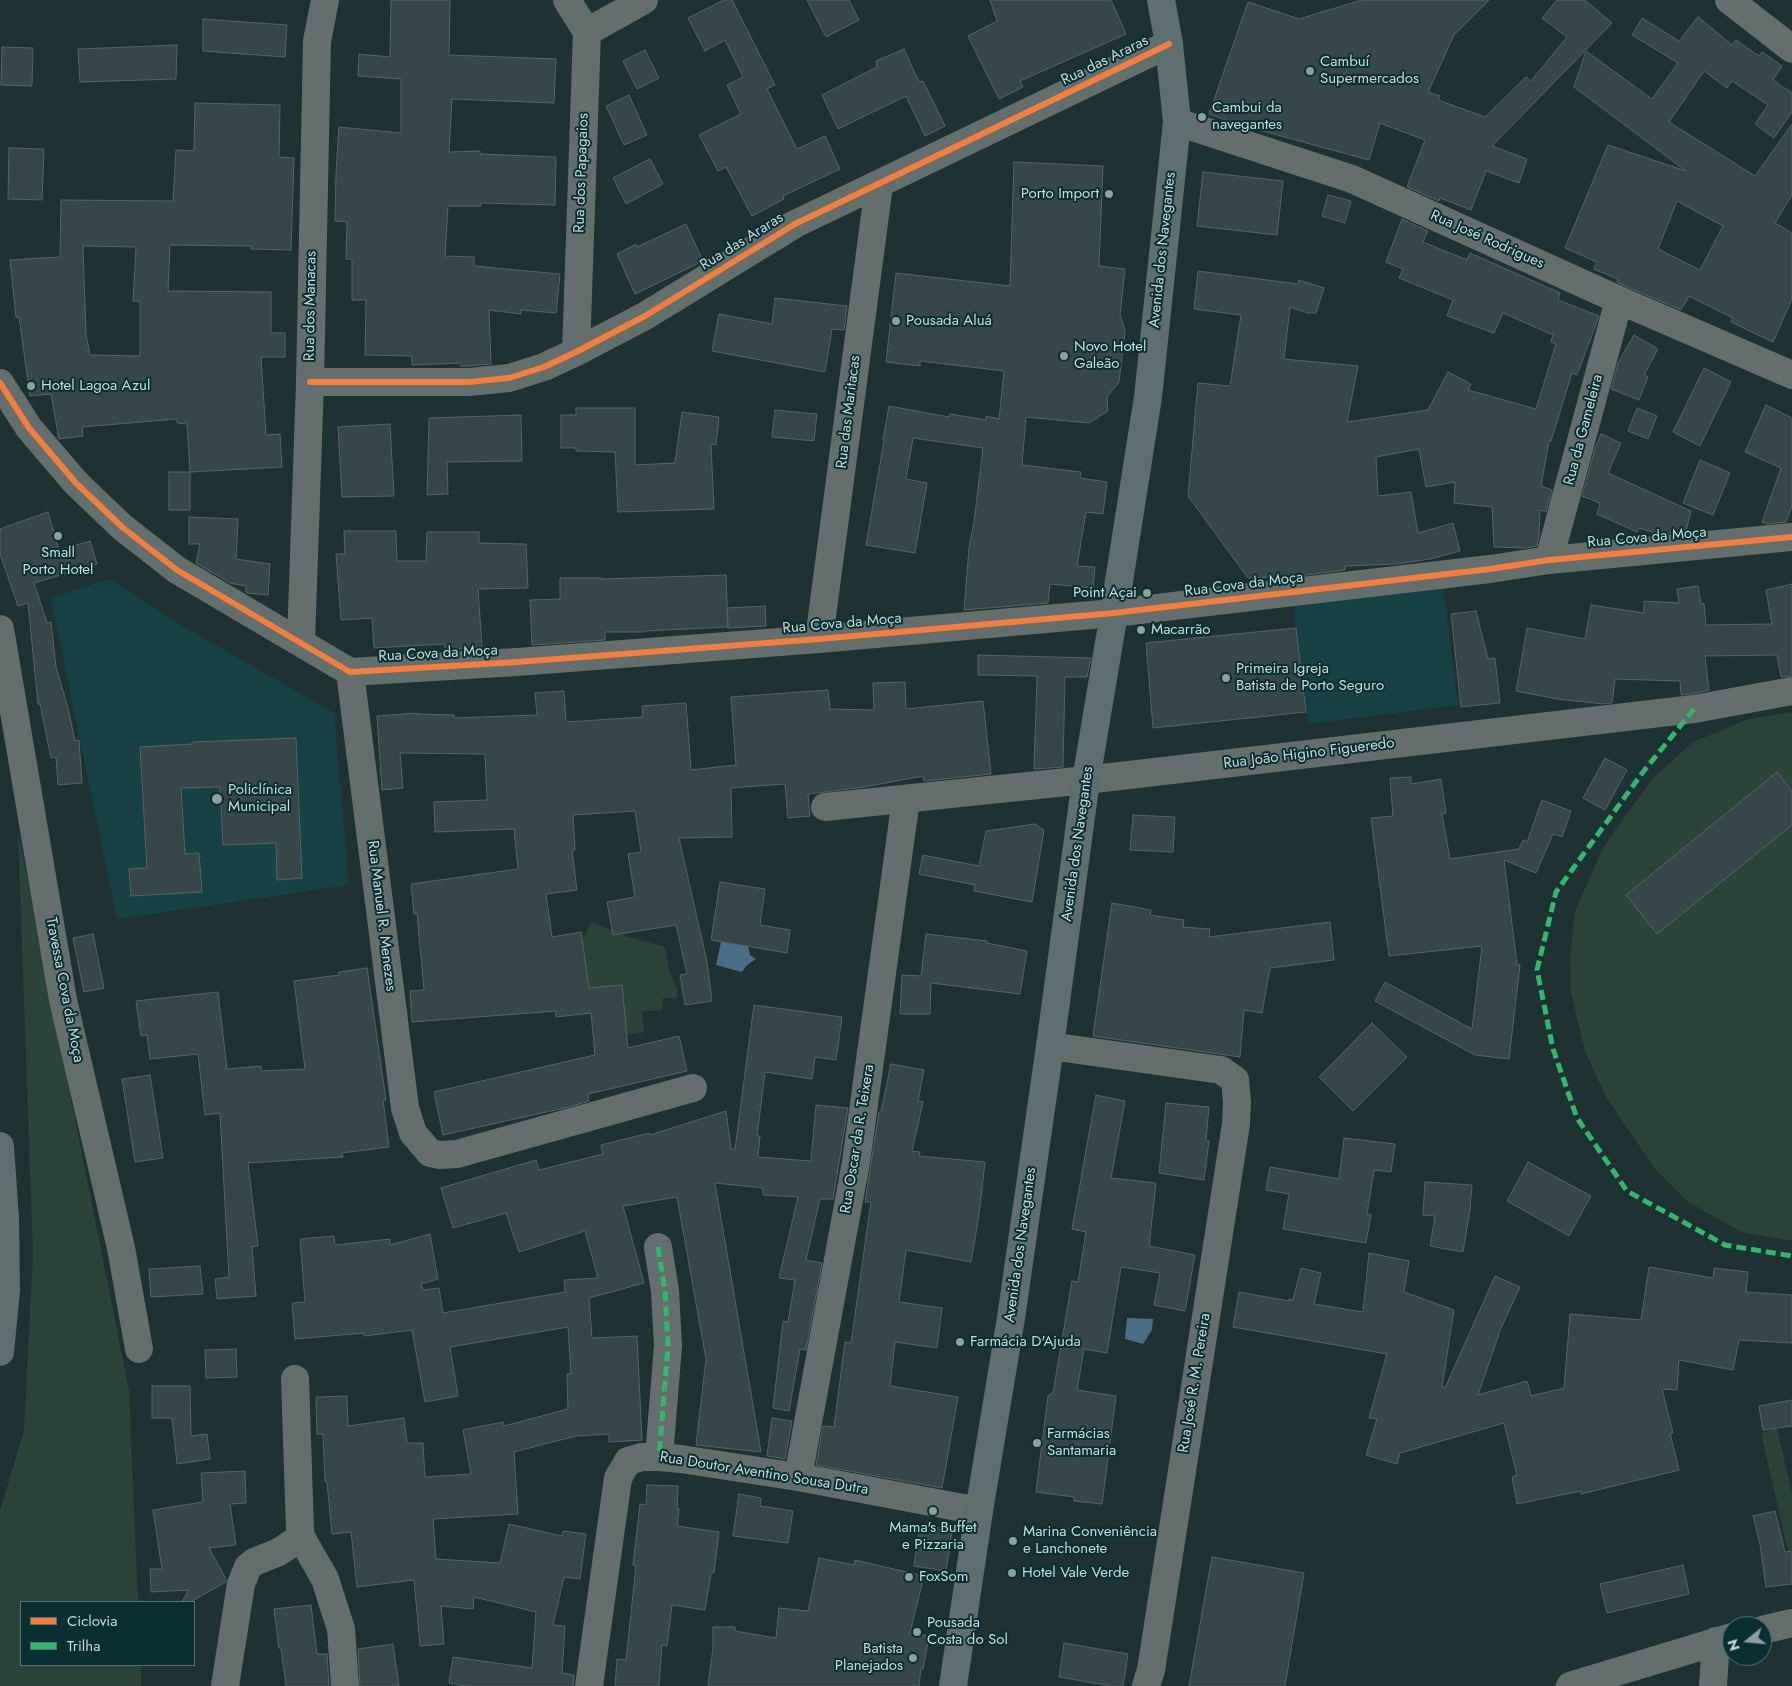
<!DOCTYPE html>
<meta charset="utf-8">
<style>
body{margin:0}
#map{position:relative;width:1792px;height:1686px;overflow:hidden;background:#1e3234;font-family:Jost,sans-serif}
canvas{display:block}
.legend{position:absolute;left:20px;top:1601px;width:175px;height:65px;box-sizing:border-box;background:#0a2f32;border:1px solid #567376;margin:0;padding:6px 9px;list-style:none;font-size:15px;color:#c7dadc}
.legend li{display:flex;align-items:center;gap:10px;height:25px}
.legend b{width:25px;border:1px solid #567376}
.north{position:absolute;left:1722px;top:1616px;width:50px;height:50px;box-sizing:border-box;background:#0a2f32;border:1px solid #567376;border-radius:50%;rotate:253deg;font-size:14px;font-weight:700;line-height:20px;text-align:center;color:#c7dadc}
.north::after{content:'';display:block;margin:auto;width:18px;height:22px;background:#8c9fa1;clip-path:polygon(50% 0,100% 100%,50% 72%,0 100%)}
</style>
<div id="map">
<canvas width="1792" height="1686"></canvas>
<ul class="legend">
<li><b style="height:6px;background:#f27e40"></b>Ciclovia</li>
<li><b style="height:6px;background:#33b770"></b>Trilha</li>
</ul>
<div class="north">N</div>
</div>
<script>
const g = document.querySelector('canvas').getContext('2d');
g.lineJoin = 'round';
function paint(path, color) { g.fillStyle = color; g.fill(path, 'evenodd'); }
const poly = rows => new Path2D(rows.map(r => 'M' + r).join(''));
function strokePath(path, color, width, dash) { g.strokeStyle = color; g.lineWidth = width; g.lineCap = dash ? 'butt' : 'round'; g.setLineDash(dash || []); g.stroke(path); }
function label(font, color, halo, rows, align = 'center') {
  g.font = font + ' Jost,sans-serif'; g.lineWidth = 4; g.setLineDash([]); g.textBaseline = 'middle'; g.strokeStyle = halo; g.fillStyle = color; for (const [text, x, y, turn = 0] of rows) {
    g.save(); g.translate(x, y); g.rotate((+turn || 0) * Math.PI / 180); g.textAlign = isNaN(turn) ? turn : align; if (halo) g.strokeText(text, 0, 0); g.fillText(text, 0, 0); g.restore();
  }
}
paint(poly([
 [109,579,184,627,334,713,349,885,117,919,51,598],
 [1443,586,1458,705,1308,724,1293,604]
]), '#164245');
paint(poly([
 [1792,712,1792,1241,1741,1232,1687,1201,1655,1169,1606,1097,1585,1051,1571,993,1570,959,1575,911,1604,846,1653,778,1693,742,1749,719],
 [18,831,129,1391,138,1602,21,1602,21,1665,141,1665,141,1686,0,1686,0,1511,24,1430,33,1255],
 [591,922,629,937,665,947,669,971,677,988,677,998,663,998,662,1010,642,1011,644,1032,626,1035,589,988,582,940],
 [1777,1428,1792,1494,1792,1551,1788,1551,1761,1433]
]), '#2a4439');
paint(poly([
 [721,942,748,946,750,955,756,959,747,965,742,972,716,965],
 [1127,1318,1153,1319,1152,1330,1143,1344,1125,1339]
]), '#4b6e88');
const building = poly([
 [391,0,450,0,449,55,556,59,554,103,452,99,449,152,480,151,480,154,556,157,555,205,481,203,481,206,448,206,445,256,474,257,474,266,560,274,556,313,521,310,521,314,489,310,491,364,468,366,461,366,461,363,412,365,412,356,365,355,366,300,352,300,352,259,346,259,347,222,335,221,336,173,339,127,401,133,401,79,358,76,359,54,390,57,391,0],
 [724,0,732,0,775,85,767,89,797,149,825,136,840,169,783,196,784,199,752,216,726,167,718,171,699,135,741,114,727,85,743,77,725,40,705,51,688,18,724,0],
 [807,0,849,0,859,20,826,37,807,0],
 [990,0,1111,0,1126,34,1020,81,1023,87,999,99,968,36,997,21,990,0],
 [1362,0,1489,0,1454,35,1428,92,1440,96,1438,100,1485,117,1526,77,1531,81,1567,37,1542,18,1557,0,1585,0,1612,23,1492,146,1527,159,1519,183,1486,171,1471,210,1440,198,1439,201,1407,187,1425,140,1380,123,1369,160,1237,124,1209,114,1248,2,1299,19,1362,0],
 [1698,17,1732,45,1736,40,1759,56,1762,52,1782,66,1773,80,1792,93,1792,112,1774,138,1755,124,1768,105,1732,81,1727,88,1704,71,1669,122,1755,176,1792,124,1792,195,1775,223,1792,233,1792,299,1773,342,1731,322,1733,318,1689,296,1681,310,1625,286,1617,282,1618,279,1594,269,1597,262,1565,248,1608,145,1686,171,1574,87,1586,51,1652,99,1678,63,1632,35,1642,18,1679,41,1698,17],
 [1677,201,1723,226,1700,270,1658,249,1677,201],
 [203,19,287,25,285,57,203,51,203,19],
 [177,45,176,79,80,82,78,49,177,45],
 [2,47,33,48,32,86,1,85,2,47],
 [904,49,919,82,923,81,945,126,925,136,906,96,838,129,822,95,877,67,876,61,904,49],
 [645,50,659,78,637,89,623,61,645,50],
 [629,95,647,135,624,145,606,106,629,95],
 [195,103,280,105,279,157,294,158,291,250,251,249,251,246,170,245,168,291,271,292,271,333,285,333,285,357,261,357,266,435,280,434,282,467,190,472,187,424,177,423,177,419,82,427,83,436,59,439,51,394,30,396,19,317,16,317,10,260,60,257,61,200,173,201,176,150,194,151,195,103],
 [83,246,136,247,133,301,140,301,140,356,90,355,86,334,83,246],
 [9,148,44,149,42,200,8,199,9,148],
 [650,159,663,184,626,204,613,178,650,159],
 [1014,162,1103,166,1099,266,1125,269,1120,315,1125,330,1119,382,1107,397,1108,411,1089,423,1026,417,1022,465,1081,472,1080,478,1107,482,1103,514,1086,512,1077,566,1095,567,1093,588,1050,584,1048,603,964,610,969,548,974,522,983,448,913,438,906,479,927,483,915,553,866,545,884,441,883,440,889,406,949,417,950,414,986,420,986,416,999,419,1004,371,920,361,920,366,886,362,896,273,1010,286,1014,162],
 [1203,172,1283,181,1277,235,1197,226,1203,172],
 [1328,195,1351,201,1345,223,1322,216,1328,195],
 [1402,219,1428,231,1423,242,1467,260,1470,253,1560,293,1558,300,1599,316,1577,375,1572,373,1551,441,1549,441,1541,486,1552,490,1546,512,1540,510,1539,536,1537,546,1526,548,1494,547,1492,507,1454,503,1455,482,1426,487,1419,449,1376,457,1378,496,1411,492,1418,533,1453,523,1460,551,1430,559,1397,564,1345,566,1345,570,1298,576,1248,578,1188,496,1198,383,1230,386,1241,315,1194,309,1198,271,1298,284,1299,280,1324,288,1316,313,1308,313,1290,307,1284,359,1358,366,1347,422,1428,410,1448,372,1471,384,1468,390,1536,409,1556,344,1551,342,1553,335,1503,313,1494,333,1447,316,1453,300,1399,278,1403,269,1386,262,1402,219],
 [686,224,703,261,635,294,617,254,636,244,637,247,686,224],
 [775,298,847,306,844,330,832,329,825,372,712,351,719,314,772,324,775,298],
 [1634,335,1658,349,1644,375,1648,377,1639,400,1611,389,1618,363,1634,335],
 [1704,368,1731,382,1700,446,1673,432,1704,368],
 [1766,405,1792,418,1792,506,1786,522,1767,524,1762,522,1781,468,1745,452,1766,405],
 [576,408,635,408,635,465,675,463,682,412,719,417,716,445,711,444,714,509,618,512,615,452,576,451,576,448,561,448,561,415,576,415,576,408],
 [1637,408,1657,416,1648,439,1628,431,1637,408],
 [775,410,817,414,814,441,772,437,775,410],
 [521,415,522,461,447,462,448,494,427,495,429,418,521,415],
 [390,424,394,496,342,497,338,427,390,424],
 [1601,434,1621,443,1608,473,1691,511,1686,531,1659,534,1639,528,1637,532,1597,514,1600,503,1582,496,1595,449,1601,434],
 [1700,460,1730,473,1713,515,1683,503,1700,460],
 [169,472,190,472,190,510,169,510,169,472],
 [48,512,59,550,90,541,97,564,34,583,47,623,51,622,56,667,68,708,75,741,79,740,82,783,58,785,56,757,51,758,40,704,38,704,28,603,18,606,0,554,0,529,48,512],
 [189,517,238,519,236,559,270,564,268,595,247,593,246,592,246,586,230,583,196,563,200,544,189,544,189,517],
 [344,531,396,531,397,561,426,561,427,532,479,532,479,543,526,544,528,588,478,589,482,647,445,650,445,644,374,648,372,618,341,620,336,554,345,554,344,531],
 [726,575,728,627,645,631,645,632,605,632,605,640,532,645,530,600,560,599,560,578,602,578,602,579,726,575],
 [1792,584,1792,676,1781,677,1777,655,1705,656,1709,690,1692,694,1681,695,1680,681,1615,679,1612,703,1603,704,1557,699,1516,691,1527,628,1585,639,1591,605,1644,613,1644,601,1679,603,1677,589,1698,586,1701,604,1704,604,1706,625,1772,624,1766,590,1792,584],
 [765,606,766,626,728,628,727,608,765,606],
 [1476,611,1488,659,1495,658,1500,703,1461,707,1451,614,1476,611],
 [1296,628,1306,712,1153,728,1146,643,1296,628],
 [978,655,1091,658,1087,677,1065,677,1063,767,1034,769,1037,676,978,675,978,655],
 [905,682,906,709,983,701,991,774,924,781,923,776,864,787,808,794,810,816,788,818,785,784,731,788,732,837,679,838,707,962,712,1001,685,1005,680,975,687,974,676,925,613,935,607,902,635,897,628,854,641,852,635,811,573,815,575,850,572,850,577,890,546,894,552,937,581,932,589,988,622,985,628,1048,679,1036,687,1071,588,1094,589,1101,569,1107,443,1135,434,1092,595,1055,591,1013,556,1017,556,1011,412,1022,410,991,424,990,417,913,414,914,411,884,518,869,514,829,435,832,434,802,487,800,485,754,400,753,403,788,382,790,377,716,417,713,417,714,454,715,454,718,537,715,535,693,564,691,566,722,643,717,642,706,686,703,691,770,736,765,731,697,828,690,830,709,874,710,873,683,905,682],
 [296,738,302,878,277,880,276,843,223,845,220,787,181,788,185,854,199,853,202,892,131,896,129,869,147,868,140,747,193,744,193,742,296,738],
 [1605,758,1627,770,1605,810,1583,798,1605,758],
 [1777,772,1792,791,1792,825,1657,934,1626,895,1777,772],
 [1411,777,1411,784,1441,779,1446,813,1442,814,1450,859,1519,849,1523,840,1527,842,1542,800,1571,811,1562,837,1553,834,1536,873,1504,860,1517,964,1520,965,1509,1059,1475,1055,1375,1001,1385,982,1472,1029,1482,946,1389,956,1371,818,1393,816,1390,778,1411,777],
 [1133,815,1175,817,1173,852,1130,850,1133,815],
 [1035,824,1044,830,1032,902,974,891,975,885,919,874,923,855,979,866,986,831,1035,824],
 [720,882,765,889,760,925,790,930,787,953,711,940,720,882],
 [1112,903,1151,910,1150,915,1184,920,1183,927,1210,929,1209,937,1330,922,1334,960,1270,968,1262,1013,1244,1010,1240,1057,1093,1036,1112,903],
 [93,934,104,988,84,992,73,938,93,934],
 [926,934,987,941,987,943,1027,951,1020,994,931,983,930,1014,900,1014,902,975,921,976,926,934],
 [367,968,386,1100,383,1100,389,1147,342,1153,343,1157,248,1163,258,1246,252,1247,256,1296,217,1299,215,1279,229,1277,220,1113,205,1115,198,1054,150,1059,147,1035,141,1036,136,1001,218,992,227,1069,261,1066,261,1071,305,1069,294,981,339,975,339,972,367,968],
 [754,1005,842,1017,836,1060,815,1057,812,1079,765,1072,757,1136,760,1136,758,1157,811,1161,816,1105,848,1108,833,1199,820,1199,806,1260,822,1263,806,1350,800,1349,789,1411,773,1408,783,1321,788,1322,795,1280,779,1278,798,1197,763,1195,763,1188,715,1183,761,1452,696,1445,706,1359,677,1197,623,1206,644,1283,589,1298,592,1338,637,1336,642,1440,609,1442,609,1434,576,1436,514,1452,518,1514,433,1519,436,1559,500,1563,509,1524,562,1536,563,1531,586,1534,580,1579,564,1577,553,1625,565,1626,562,1673,574,1675,573,1686,467,1686,449,1683,453,1657,532,1668,536,1612,474,1597,473,1609,441,1606,444,1644,420,1646,414,1580,357,1587,351,1532,332,1534,327,1482,325,1482,323,1434,317,1434,316,1397,347,1396,348,1426,404,1418,407,1443,423,1443,425,1477,471,1474,463,1430,503,1422,504,1426,568,1409,567,1374,571,1374,568,1327,450,1347,458,1396,425,1402,412,1330,364,1336,364,1333,295,1339,292,1303,305,1302,300,1239,334,1236,335,1245,390,1239,390,1245,430,1234,438,1279,421,1284,423,1290,439,1288,443,1313,565,1292,564,1280,598,1278,585,1231,519,1252,506,1213,453,1228,441,1188,536,1160,539,1170,603,1154,601,1145,649,1133,650,1135,726,1111,731,1149,735,1149,754,1005],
 [1372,1023,1407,1057,1353,1111,1319,1077,1372,1023],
 [891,1064,924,1070,918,1101,923,1102,912,1151,920,1152,919,1156,985,1162,979,1215,971,1262,906,1250,899,1302,942,1308,937,1348,895,1342,890,1386,958,1397,942,1488,816,1465,823,1426,834,1427,845,1342,851,1343,871,1202,865,1202,879,1112,881,1112,891,1064],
 [150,1075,163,1158,135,1162,122,1079,150,1075],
 [1096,1095,1125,1101,1111,1178,1156,1183,1149,1246,1195,1255,1185,1311,1154,1305,1160,1273,1121,1267,1107,1353,1084,1349,1077,1390,1116,1396,1102,1504,1074,1501,1074,1497,1036,1492,1048,1396,1053,1393,1072,1281,1078,1282,1086,1232,1072,1229,1096,1095],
 [1166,1103,1209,1107,1206,1141,1209,1141,1204,1180,1159,1173,1166,1103],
 [1344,1138,1395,1144,1391,1172,1374,1170,1367,1214,1371,1215,1366,1243,1283,1229,1289,1194,1266,1190,1270,1167,1339,1179,1344,1138],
 [1528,1162,1591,1196,1569,1236,1507,1201,1528,1162],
 [1425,1182,1472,1185,1470,1209,1463,1252,1430,1246,1435,1216,1423,1215,1425,1182],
 [1369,1253,1409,1261,1404,1292,1454,1310,1442,1387,1445,1388,1495,1276,1520,1287,1501,1328,1478,1395,1527,1381,1531,1396,1564,1388,1570,1314,1641,1320,1649,1267,1713,1278,1714,1268,1748,1272,1746,1292,1792,1295,1792,1343,1739,1340,1733,1370,1679,1360,1677,1390,1662,1389,1673,1433,1670,1433,1679,1470,1581,1494,1581,1491,1517,1504,1512,1477,1517,1475,1504,1423,1400,1453,1397,1464,1366,1455,1377,1419,1369,1418,1387,1354,1233,1327,1239,1292,1289,1301,1289,1299,1293,1300,1301,1268,1321,1273,1314,1304,1363,1312,1369,1253],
 [200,1266,203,1294,151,1297,149,1269,200,1266],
 [236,1349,237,1377,206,1378,205,1350,236,1349],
 [152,1386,190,1386,191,1436,207,1434,210,1459,177,1464,172,1418,152,1418,152,1386],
 [1792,1400,1792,1426,1763,1430,1759,1406,1792,1400],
 [772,1418,792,1421,785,1459,767,1456,772,1418],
 [245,1471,246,1503,230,1504,236,1545,209,1548,226,1579,226,1582,190,1602,182,1602,189,1590,151,1592,150,1569,162,1569,153,1510,203,1502,201,1473,245,1471],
 [647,1485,678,1486,677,1509,679,1509,677,1526,719,1532,714,1573,711,1573,705,1610,672,1605,667,1646,662,1645,659,1686,615,1686,617,1659,626,1660,636,1566,633,1565,640,1504,646,1505,647,1485],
 [739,1494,761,1498,760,1506,793,1511,788,1543,733,1536,739,1494],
 [1775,1511,1785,1552,1792,1551,1792,1584,1766,1587,1760,1544,1753,1516,1775,1511],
 [920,1525,952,1530,946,1571,914,1566,920,1525],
 [1212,1557,1304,1573,1285,1686,1189,1686,1212,1557],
 [819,1558,854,1565,855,1560,924,1576,910,1633,929,1636,923,1669,921,1668,919,1686,708,1686,713,1648,713,1627,735,1627,735,1631,776,1638,779,1608,808,1611,819,1558],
 [1683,1565,1689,1594,1607,1613,1600,1584,1683,1565],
 [311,1605,317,1654,327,1654,329,1686,286,1686,281,1648,279,1648,274,1609,311,1605],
 [1064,1643,1128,1654,1123,1686,1112,1686,1059,1677,1064,1643],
 [393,1644,399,1686,360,1686,358,1649,393,1644]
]);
paint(building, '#374649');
strokePath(building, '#556467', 1);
strokePath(poly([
 [567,0,587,32,576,352],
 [1729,0,1792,49],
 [587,32,644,0],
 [1177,122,1352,179,1619,300,1792,375],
 [310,382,469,382,509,378,544,367,576,352,645,316,795,224,1169,44],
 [0,383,29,428,76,483,122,527,177,570,350,672,517,662,819,639,1114,613,1490,569,1549,560,1792,537],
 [1549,560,1619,300],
 [0,629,63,1000,121,1248,139,1349],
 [819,639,879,185],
 [301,642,310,382,317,41,325,0],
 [350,672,405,1108,413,1133,430,1153,440,1155,457,1154,693,1088],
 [825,807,1086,780,1694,709,1792,691],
 [1050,1046,1221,1070,1235,1080,1237,1102,1236,1124,1151,1670,1146,1686],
 [658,1247,665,1291,668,1346,659,1457],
 [295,1379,300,1530,301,1537,325,1579,341,1629,345,1686],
 [798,1477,856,1162,906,799],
 [1762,1630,1792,1623],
 [225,1686,241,1584,248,1567,254,1562,279,1552,301,1537],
 [589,1686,618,1478,628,1461,642,1457,659,1457,681,1459,798,1477,979,1511],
 [1570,1686,1732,1637],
 [1713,1686,1716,1641]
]), '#646e6d', 28);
strokePath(poly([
 [0,1146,5,1218,6,1291,0,1352],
 [953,1686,979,1511,1011,1318,1050,1046,1086,780,1114,613,1148,397,1177,122,1169,44,1161,0]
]), '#5f6e6e', 28);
strokePath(poly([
 [1694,709,1643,772,1556,892,1537,970,1553,1049,1577,1118,1627,1191,1725,1245,1792,1256],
 [658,1247,665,1291,668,1346,659,1457]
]), '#33b770', 5, [10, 5]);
strokePath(poly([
 [310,382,469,382,509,378,544,367,576,352,645,316,795,224,1169,44],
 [0,383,29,428,76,483,122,527,177,570,350,672,517,662,819,639,1114,613,1490,569,1549,560,1792,537]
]), '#f27e40', 6);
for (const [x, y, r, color] of [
 [1310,71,5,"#8c9fa1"],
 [1202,117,5,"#8c9fa1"],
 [1109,194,5,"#8c9fa1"],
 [896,321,5,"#8c9fa1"],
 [1064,356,5,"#8c9fa1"],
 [31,386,5,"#8c9fa1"],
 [58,536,5,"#8c9fa1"],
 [1147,593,5,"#8c9fa1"],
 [1141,630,5,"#8c9fa1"],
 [1226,678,5,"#8c9fa1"],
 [217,799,6,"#8c9fa1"],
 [960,1342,5,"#8c9fa1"],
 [1037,1443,5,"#8c9fa1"],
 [933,1511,5,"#8c9fa1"],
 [1013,1541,5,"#8c9fa1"],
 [1012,1573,5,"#8c9fa1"],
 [909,1577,5,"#8c9fa1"],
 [917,1632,5,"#8c9fa1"],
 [913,1658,5,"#8c9fa1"]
]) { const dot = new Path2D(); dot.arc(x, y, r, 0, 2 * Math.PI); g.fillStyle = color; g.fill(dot); strokePath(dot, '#0a2f32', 2); }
label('15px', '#c7dadc', '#0a2f32', [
 ["Rua das Araras",1105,61,-26],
 ["Rua dos Papagaios",582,173,-88],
 ["Rua José Rodrigues",1487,240,24],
 ["Rua das Araras",742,242,-32],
 ["Avenida dos Navegantes",1163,250,-84],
 ["Rua dos Manacas",311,306,-89],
 ["Rua das Maritacas",849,412,-83],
 ["Rua da Gameleira",1584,430,-75],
 ["Rua Cova da Moça",1647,538,-5],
 ["Rua Cova da Moça",1244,585,-7],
 ["Rua Cova da Moça",842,624,-5],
 ["Rua Cova da Moça",438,654,-3],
 ["Rua João Higino Figueredo",1309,754,-7],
 ["Avenida dos Navegantes",1078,844,-82],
 ["Rua Manuel R. Menezes",381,916,83],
 ["Travessa Cova da Moça",64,990,79],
 ["Rua Oscar da R. Teixera",858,1139,-81],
 ["Avenida dos Navegantes",1021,1245,-82],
 ["Rua José R. M. Pereira",1195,1383,-81],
 ["Rua Doutor Aventino Sousa Dutra",764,1474,9]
]);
label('15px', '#c7dadc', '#0a2f32', [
 ["Cambuí",1320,62],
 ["Supermercados",1320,79],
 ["Cambui da",1212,108],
 ["navegantes",1212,125],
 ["Porto Import",1099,194,"right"],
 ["Pousada Aluá",906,321],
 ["Novo Hotel",1074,347],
 ["Galeão",1074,364],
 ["Hotel Lagoa Azul",41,386],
 ["Small",58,553,"center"],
 ["Porto Hotel",58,570,"center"],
 ["Point Açai",1137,593,"right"],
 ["Macarrão",1151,630],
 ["Primeira Igreja",1236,669],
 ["Batista de Porto Seguro",1236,686],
 ["Policlínica",228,790],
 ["Municipal",228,807],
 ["Farmácia D'Ajuda",970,1342],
 ["Farmácias",1047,1434],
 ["Santamaria",1047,1451],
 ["Mama's Buffet",933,1528,"center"],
 ["e Pizzaria",933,1545,"center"],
 ["Marina Conveniência",1023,1532],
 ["e Lanchonete",1023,1549],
 ["Hotel Vale Verde",1022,1573],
 ["FoxSom",919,1577],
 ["Pousada",927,1623],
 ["Costa do Sol",927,1640],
 ["Batista",903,1649,"right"],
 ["Planejados",903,1666,"right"]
], 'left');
</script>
